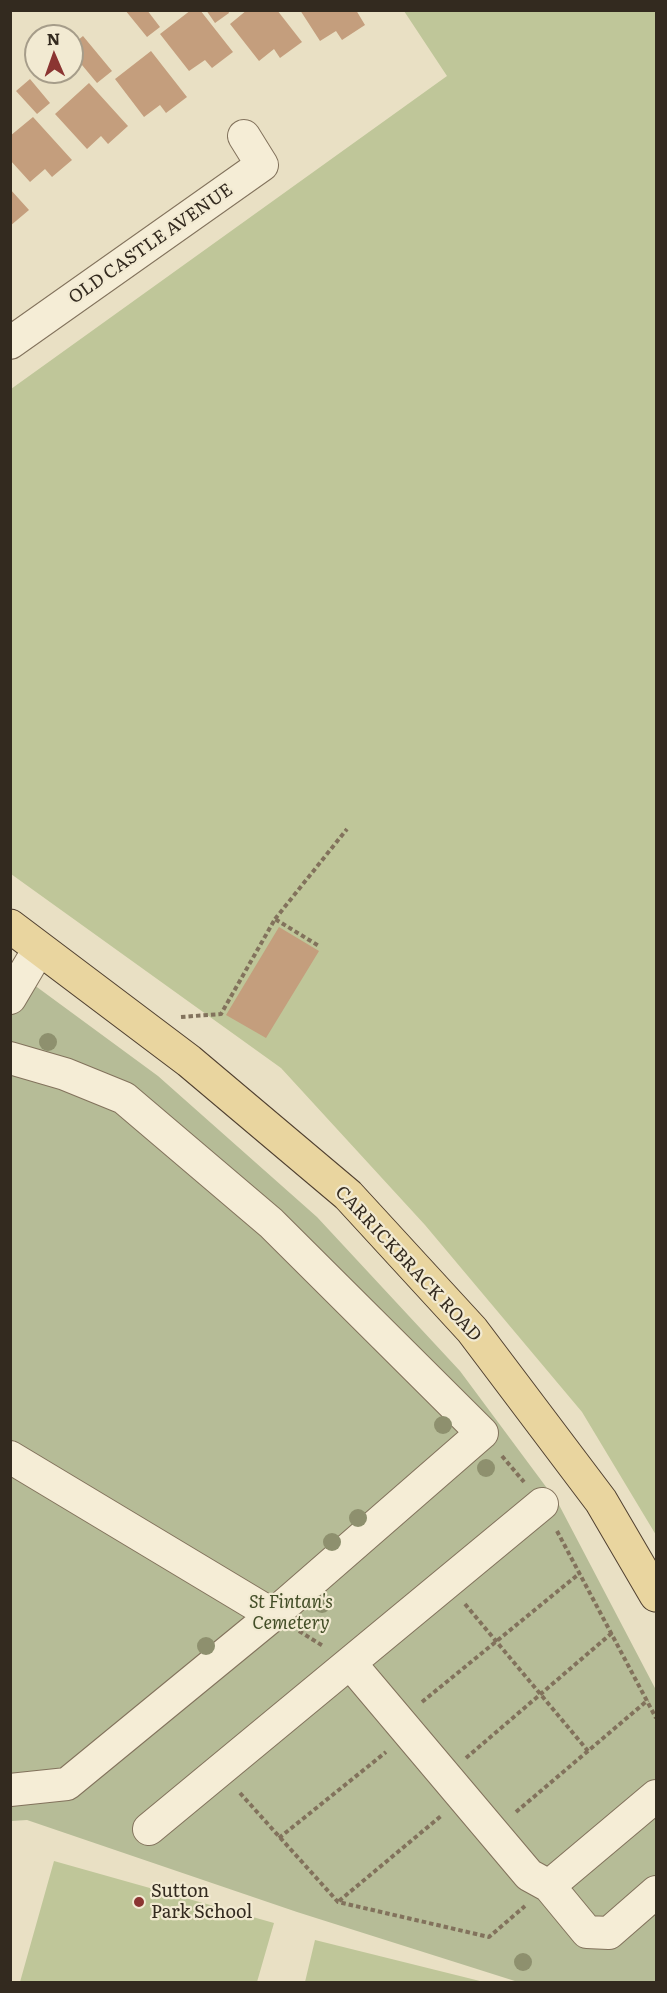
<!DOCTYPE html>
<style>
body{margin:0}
#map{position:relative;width:667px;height:1993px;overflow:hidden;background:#e9e0c4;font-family:Literata,serif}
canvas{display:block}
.frame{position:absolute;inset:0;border:12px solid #332a1f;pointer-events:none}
.north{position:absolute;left:24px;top:24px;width:60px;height:60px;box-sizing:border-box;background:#f2ead2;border:2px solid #a69d8a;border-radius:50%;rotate:358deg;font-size:16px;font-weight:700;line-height:24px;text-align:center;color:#332a1f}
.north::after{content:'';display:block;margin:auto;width:21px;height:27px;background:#8b3532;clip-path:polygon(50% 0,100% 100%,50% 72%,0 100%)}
</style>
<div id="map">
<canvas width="667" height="1993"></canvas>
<div class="frame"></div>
<div class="north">N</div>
</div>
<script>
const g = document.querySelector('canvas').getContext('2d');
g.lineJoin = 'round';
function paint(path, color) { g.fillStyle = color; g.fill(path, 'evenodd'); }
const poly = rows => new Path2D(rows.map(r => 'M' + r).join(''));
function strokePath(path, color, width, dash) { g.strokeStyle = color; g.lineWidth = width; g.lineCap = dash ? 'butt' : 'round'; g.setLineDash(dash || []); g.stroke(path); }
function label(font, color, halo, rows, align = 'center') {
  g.font = font + ' Literata,serif'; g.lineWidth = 4.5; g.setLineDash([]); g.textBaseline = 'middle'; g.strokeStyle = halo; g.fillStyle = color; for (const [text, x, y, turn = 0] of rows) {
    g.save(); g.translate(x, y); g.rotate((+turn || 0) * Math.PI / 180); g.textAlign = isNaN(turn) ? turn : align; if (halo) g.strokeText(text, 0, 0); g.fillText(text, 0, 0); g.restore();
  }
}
paint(poly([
 [404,11,656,11,656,1535,582,1412,425,1225,281,1068,11,874,11,389,447,76],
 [54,1861,274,1923,257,1982,20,1982],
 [315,1940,484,1982,305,1982]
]), '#bfc699');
paint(poly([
 [11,968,158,1076,317,1217,460,1371,558,1503,656,1690,656,1982,518,1982,297,1912,27,1820,11,1821]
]), '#b6bc97');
paint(poly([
 [125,10,147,10,160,27,147,37],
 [191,10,200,10,233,52,212,68,205,60,189,71,160,34],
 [206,10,228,10,229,13,215,23],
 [247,10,277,10,302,42,280,58,274,49,259,61,230,24],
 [300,10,356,10,365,25,342,40,336,31,320,41],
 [83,36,112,71,97,83,72,53,72,45],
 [151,51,187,97,166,113,160,105,144,117,115,79],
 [30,79,50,103,37,114,16,91],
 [89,83,128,126,108,144,101,136,87,149,55,114],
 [33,117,72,160,52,177,45,169,30,182,10,160,10,136],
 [10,189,29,210,10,226],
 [279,927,319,951,266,1038,226,1015]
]), '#c49e7d');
const minor = poly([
 [10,343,262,165,244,136],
 [10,998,39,949],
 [10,1058,65,1074,124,1098,271,1223,482,1433,273,1615,67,1784,10,1790],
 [10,1457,273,1615],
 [350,1663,529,1875,549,1886,587,1932,609,1933,656,1892],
 [149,1829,542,1504],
 [549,1886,656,1796]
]);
const major = poly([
 [10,926,189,1061,348,1195,472,1330,601,1501,656,1595]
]);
strokePath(minor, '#82725c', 34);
strokePath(major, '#504030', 35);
strokePath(poly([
 [275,919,347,829],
 [181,1017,221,1014,275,919,319,946],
 [502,1456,524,1482],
 [557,1531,656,1718],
 [465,1604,588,1751],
 [299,1631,323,1646],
 [422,1702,580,1573],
 [466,1758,613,1632],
 [240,1793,338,1902,489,1937,525,1906],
 [516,1812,648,1700],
 [279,1838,386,1752],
 [339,1901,441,1816]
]), '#82725c', 4, [4.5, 3]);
strokePath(minor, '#f5edd6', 32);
strokePath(major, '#e9d59f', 33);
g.fillStyle = '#8e906e';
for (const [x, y] of [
 [48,1042],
 [443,1425],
 [486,1468],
 [358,1518],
 [332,1542],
 [322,1604],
 [206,1646],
 [523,1962]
]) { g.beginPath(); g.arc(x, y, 9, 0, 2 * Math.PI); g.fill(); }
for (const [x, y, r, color] of [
 [139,1902,6,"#8b3532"]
]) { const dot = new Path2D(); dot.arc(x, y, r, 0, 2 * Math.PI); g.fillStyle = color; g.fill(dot); strokePath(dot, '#f2ead2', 2); }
label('18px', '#332a1f', '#f2ead2', [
 ["OLD CASTLE AVENUE",151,244,-35],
 ["CARRICKBRACK ROAD",408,1264,47]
]);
label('italic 18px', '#434e27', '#f2ead2', [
 ["St Fintan's",291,1603],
 ["Cemetery",291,1624]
]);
label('18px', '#332a1f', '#f2ead2', [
 ["Sutton",151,1892],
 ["Park School",151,1913]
], 'left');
</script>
